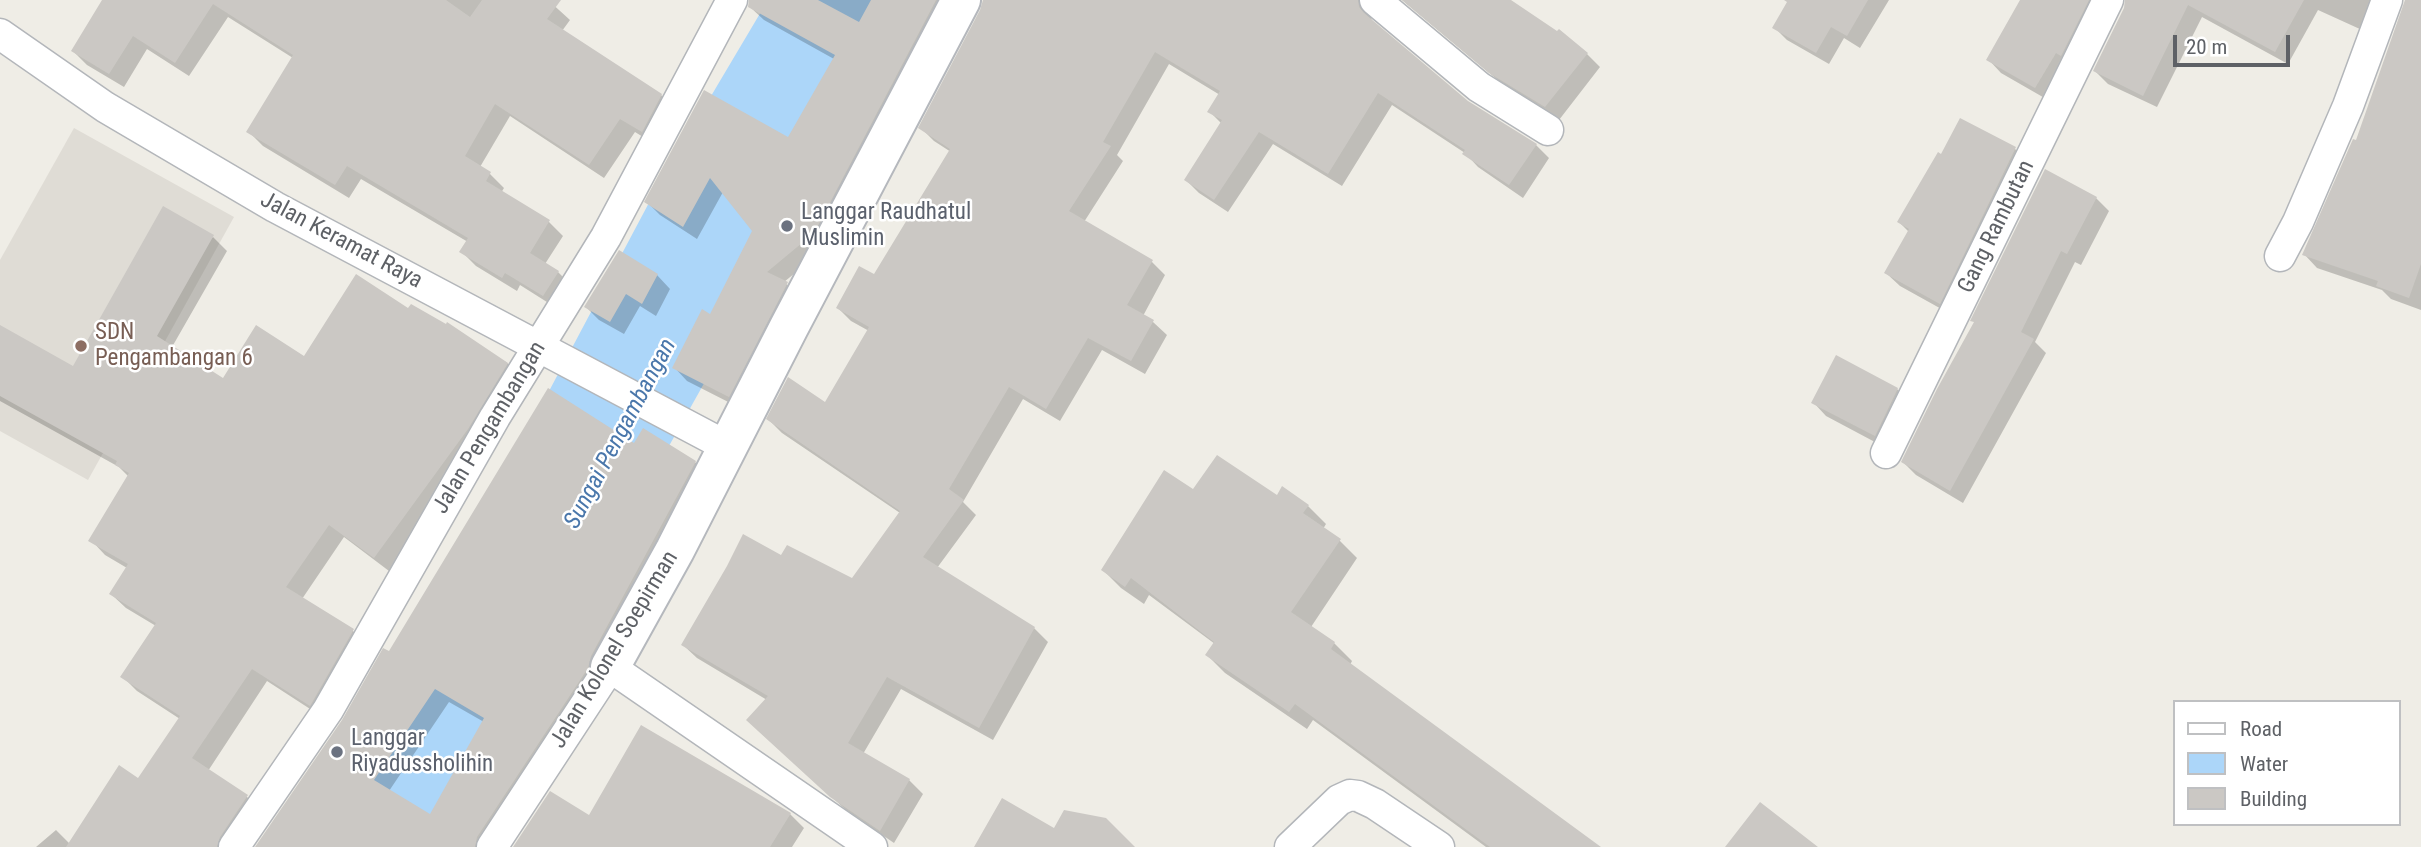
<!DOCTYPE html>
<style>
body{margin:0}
#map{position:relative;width:2421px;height:847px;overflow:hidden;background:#efede6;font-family:"Roboto Condensed",sans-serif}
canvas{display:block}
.legend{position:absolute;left:2173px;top:700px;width:228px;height:126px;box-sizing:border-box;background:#fff;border:2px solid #bfc0c2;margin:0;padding:9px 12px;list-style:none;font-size:21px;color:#5e6166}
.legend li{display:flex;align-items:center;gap:14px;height:35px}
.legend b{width:35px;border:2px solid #bfc0c2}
.scale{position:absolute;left:2173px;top:35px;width:117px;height:32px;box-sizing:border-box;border:4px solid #5e6166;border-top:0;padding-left:9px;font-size:21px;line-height:24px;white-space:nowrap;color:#5e6166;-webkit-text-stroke:5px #fff;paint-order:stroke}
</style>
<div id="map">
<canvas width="2421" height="847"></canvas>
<ul class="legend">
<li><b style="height:9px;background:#fff"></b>Road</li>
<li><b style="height:19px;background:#acd6f9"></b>Water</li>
<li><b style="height:19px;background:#cbc8c4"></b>Building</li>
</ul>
<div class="scale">20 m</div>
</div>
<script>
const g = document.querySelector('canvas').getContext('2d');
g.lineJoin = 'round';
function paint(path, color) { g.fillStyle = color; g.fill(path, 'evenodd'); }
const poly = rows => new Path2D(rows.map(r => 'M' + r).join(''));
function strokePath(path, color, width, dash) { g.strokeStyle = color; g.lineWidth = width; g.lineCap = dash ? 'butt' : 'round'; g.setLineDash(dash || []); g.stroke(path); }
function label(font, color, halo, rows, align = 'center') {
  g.font = font + ' "Roboto Condensed",sans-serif'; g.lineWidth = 5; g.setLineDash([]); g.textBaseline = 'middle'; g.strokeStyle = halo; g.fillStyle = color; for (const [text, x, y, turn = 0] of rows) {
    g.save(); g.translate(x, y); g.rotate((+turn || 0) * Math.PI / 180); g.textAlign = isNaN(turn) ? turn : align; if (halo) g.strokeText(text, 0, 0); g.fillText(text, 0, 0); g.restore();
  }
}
paint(poly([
 [74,128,234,217,88,480,0,431,0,260]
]), '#dfdcd5');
paint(poly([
 [768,0,904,0,773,260,504,741,426,847,289,847,548,393,660,182]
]), '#acd6f9');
paint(poly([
 [104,0,548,0,570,20,562,31,661,95,675,109,656,145,635,132,604,178,510,116,480,167,490,174,504,188,501,193,549,222,563,236,545,264,558,272,572,286,558,309,520,285,517,291,476,266,462,252,468,242,361,179,349,198,263,146,248,131,293,58,228,17,189,76,147,49,124,87,87,65,73,51],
 [754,0,958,0,827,247,784,282,800,297,742,409,687,381,674,367,710,316,754,231,723,192,697,239,660,215,647,202,788,139,834,59,764,20,750,7],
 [984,0,1378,0,1370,12,1372,22,1467,102,1536,145,1549,158,1523,198,1478,167,1465,153,1392,105,1342,186,1273,144,1228,212,1199,193,1186,180,1222,124,1210,112,1220,95,1169,64,1117,155,1123,161,1084,222,1152,262,1165,275,1143,316,1153,322,1167,335,1145,374,1102,350,1060,421,1023,399,963,502,976,515,937,568,1034,628,1048,642,993,740,901,689,863,754,909,780,923,794,894,843,846,810,762,734,767,700,697,658,683,645,782,558,853,580,900,513,782,433,768,419,826,404,869,331,851,321,838,308,875,276,951,152,934,141,921,128,982,11],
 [1402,0,1508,0,1587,54,1600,67,1559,120,1505,86],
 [1789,0,1889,0,1860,48,1844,38,1829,64,1787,40,1774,27],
 [2028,0,2110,0,2048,100,2001,73,1988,59],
 [2127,0,2388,0,2373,35,2318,10,2288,64,2202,17,2157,107,2108,84,2095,71,2125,8],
 [2406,0,2421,0,2421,310,2391,299,2382,290,2317,268,2304,254,2357,142],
 [1961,120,2015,149,2029,162,1954,316,1900,286,1886,273,1909,232,1899,222,1941,156],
 [2045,171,2096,198,2109,211,2081,265,2075,262,2035,342,2046,353,1963,503,1916,475,1903,462,1975,323],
 [213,237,227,251,172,347,224,380,305,359,409,310,506,362,521,376,482,443,389,571,344,537,302,599,353,631,367,645,324,718,267,681,208,771,247,797,261,811,236,847,36,847,56,830,70,844,139,780,180,719,137,691,123,677,156,626,126,608,111,594,127,568,105,555,91,540,129,477,119,467,0,401,0,343,73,368],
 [657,275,670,289,656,316,640,306,624,334,599,320,586,307],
 [1837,357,1897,389,1911,403,1888,449,1826,416,1813,402],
 [634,446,695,462,709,477,494,847,257,847,389,654],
 [449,702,484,722,431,816,389,791],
 [1194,492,1277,497,1308,506,1326,524,1323,529,1339,540,1357,558,1311,627,1334,643,1352,661,1350,665,1599,847,1486,847,1313,720,1307,729,1225,673,1207,655,1215,644,1149,595,1144,604,1121,588,1103,570],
 [790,814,804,828,792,847,707,847]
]), '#0003');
paint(poly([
 [102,0,446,0,470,17,482,0,561,0,547,19,662,94,642,132,620,119,589,165,495,104,465,156,491,172,486,181,550,220,530,253,559,271,543,296,505,273,502,278,459,252,468,238,347,166,335,185,246,132,293,55,213,4,175,63,133,36,109,74,71,51],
 [749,0,818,0,859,22,871,0,936,0,814,233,767,272,788,282,729,397,672,368,702,309,710,314,752,231,710,178,683,227,644,202,704,90,788,137,835,55,748,7],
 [983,0,1358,0,1359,7,1364,13,1468,101,1537,144,1509,185,1462,154,1465,150,1378,93,1328,174,1259,132,1214,200,1184,180,1222,120,1207,112,1220,91,1155,52,1103,142,1111,146,1069,211,1153,260,1127,305,1154,320,1131,361,1088,338,1046,409,1009,387,949,489,964,500,923,557,1035,627,979,728,887,677,848,743,910,779,880,831,830,797,746,720,768,696,681,645,727,566,743,534,781,555,787,545,852,578,900,511,766,419,788,377,825,402,869,327,836,308,859,266,874,274,950,149,918,128,980,10],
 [1402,0,1511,0,1557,31,1559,29,1588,53,1545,107,1489,73],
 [1784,0,1868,0,1847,36,1831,27,1816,53,1772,28,1787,2],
 [2020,0,2089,0,2061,56,2056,53,2035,88,1986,60],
 [2125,0,2304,0,2275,52,2188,5,2143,96,2093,71,2124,8],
 [2405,0,2421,0,2421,264,2409,298,2376,286,2378,281,2302,255,2353,139,2356,140],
 [1960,118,2016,147,1940,304,1884,273,1909,229,1897,222,1938,152,1941,154],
 [2045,169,2097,197,2067,254,2061,251,2021,332,2034,339,1950,491,1901,462,1937,389,1974,322,1970,321],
 [163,206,214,235,157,336,223,378,256,325,304,356,356,274,408,308,411,304,446,324,447,322,508,363,468,429,374,558,329,525,286,587,354,629,310,706,252,669,192,758,248,795,220,837,217,847,66,847,119,765,138,778,180,716,120,677,156,623,109,594,128,564,88,541,129,473,115,465,117,461,0,396,0,325,73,366],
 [619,250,658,274,642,304,626,294,610,322,584,307],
 [1836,355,1898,388,1875,436,1811,403],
 [548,388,634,443,643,428,696,461,591,656,588,668,477,837,475,847,255,847,342,720,383,648,389,651],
 [435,689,484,718,430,814,374,780],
 [1217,455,1277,495,1282,486,1309,505,1303,513,1341,539,1291,612,1335,642,1331,649,1601,847,1490,847,1295,704,1289,712,1205,655,1214,642,1131,578,1125,587,1101,570,1164,470,1193,489],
 [641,725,791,813,770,847,513,847,550,791,589,815],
 [1002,798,1054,828,1064,810,1106,818,1135,847,974,847],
 [1760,802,1818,847,1725,847]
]), '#cbc8c4');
const street = poly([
 [1375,0,1479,87,1548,130],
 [0,34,105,107,275,207,728,447],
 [2280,256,2298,222,2348,106,2387,0],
 [1886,453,2108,0],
 [234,847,328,710,495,417,606,237,732,0],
 [492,847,610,667,872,847],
 [1290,847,1339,800,1350,795,1358,796,1375,804,1439,847]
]);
const secondary = poly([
 [610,667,675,550,789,327,961,0]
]);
strokePath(street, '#b3b6ba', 33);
strokePath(secondary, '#b5b8bd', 42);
strokePath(street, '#fff', 30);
strokePath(secondary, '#fff', 38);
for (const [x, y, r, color] of [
 [787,226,7,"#6b7280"],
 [81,346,7,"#8d6e63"],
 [337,752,7,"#6b7280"]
]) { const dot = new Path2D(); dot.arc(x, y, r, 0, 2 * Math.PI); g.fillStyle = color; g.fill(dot); strokePath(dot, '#fff', 2.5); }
label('23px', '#5b616d', '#fff', [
 ["Langgar Raudhatul",801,213],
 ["Muslimin",801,239],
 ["Langgar",351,739],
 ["Riyadussholihin",351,765]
], 'left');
label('23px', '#5e6166', '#fff', [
 ["Gang Rambutan",1997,227,-64],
 ["Jalan Keramat Raya",341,241,28],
 ["Jalan Pengambangan",490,428,-59],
 ["Jalan Kolonel Soepirman",615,650,-59]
]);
label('23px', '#785e54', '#fff', [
 ["SDN",95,333],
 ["Pengambangan 6",95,359]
], 'left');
label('italic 24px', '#4a77ab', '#fff', [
 ["Sungai Pengambangan",621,434,-62]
]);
</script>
